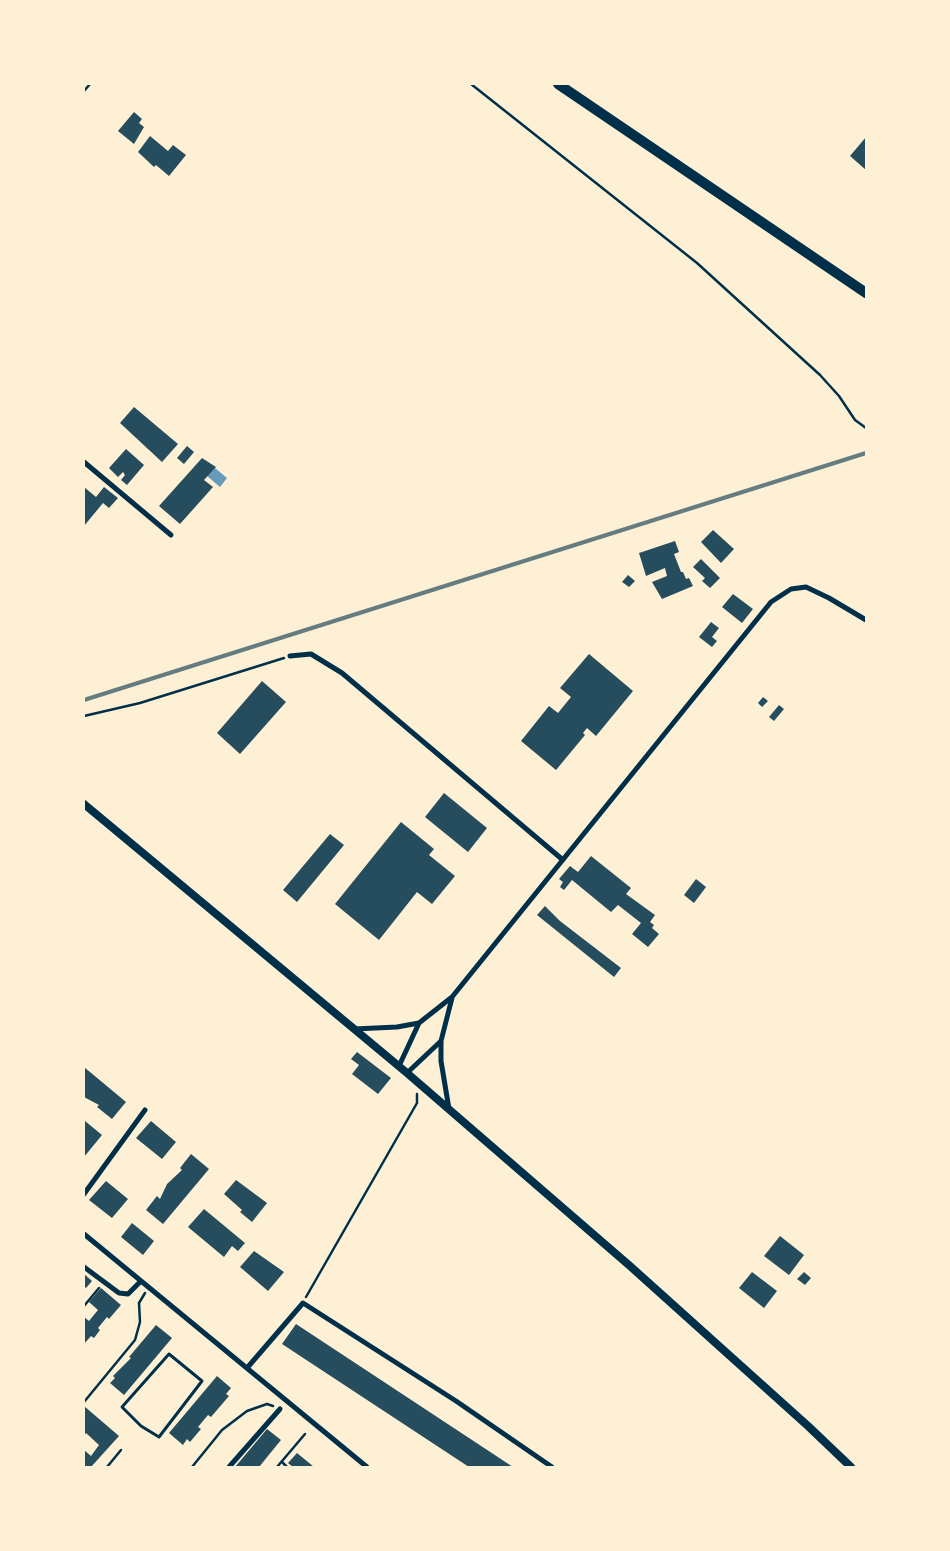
<!DOCTYPE html>
<style>
body{margin:0}
#map{position:relative;width:950px;height:1551px;overflow:hidden;background:#fdf0d5;font-family:"Crimson Pro",serif}
canvas{display:block}
.frame{position:absolute;inset:0;border:85px solid #fdf0d5;pointer-events:none}
</style>
<div id="map">
<canvas width="950" height="1551"></canvas>
<div class="frame"></div>
</div>
<script>
const g = document.querySelector('canvas').getContext('2d');
g.lineJoin = 'round';
function paint(path, color) { g.fillStyle = color; g.fill(path, 'evenodd'); }
const poly = rows => new Path2D(rows.map(r => 'M' + r).join(''));
function strokePath(path, color, width, dash) { g.strokeStyle = color; g.lineWidth = width; g.lineCap = dash ? 'butt' : 'round'; g.setLineDash(dash || []); g.stroke(path); }
paint(poly([
 [215,468,227,478,220,487,207,476]
]), '#669bbc');
paint(poly([
 [134,112,142,119,139,123,144,127,134,144,118,131],
 [150,136,168,151,173,145,186,155,169,176,156,165,154,167,138,152],
 [866,137,866,170,850,156],
 [134,407,178,444,162,462,120,423],
 [187,446,194,452,184,464,177,458],
 [126,449,144,465,127,485,121,480,125,475,123,472,118,477,109,468],
 [202,458,216,467,204,480,213,487,180,524,159,506],
 [84,487,96,497,104,487,118,498,109,508,103,503,84,526],
 [713,530,734,549,721,563,701,542],
 [675,541,679,552,674,554,681,572,683,572,686,579,689,578,693,586,662,599,652,582,667,576,665,568,646,576,639,553],
 [701,559,720,578,710,588,702,581,705,578,693,567],
 [628,575,635,581,629,587,622,582],
 [733,594,753,609,742,623,722,607],
 [711,622,719,628,712,637,717,641,712,647,699,637],
 [589,654,633,691,596,736,587,728,583,733,585,735,556,770,521,741,549,706,558,713,571,697,560,688],
 [262,681,286,702,240,754,217,733],
 [763,697,768,701,762,707,758,703],
 [779,705,784,709,774,721,769,717],
 [444,793,487,828,468,852,425,817],
 [401,822,434,849,429,855,455,876,432,904,417,892,379,940,335,904],
 [330,834,344,845,297,902,283,890],
 [591,856,631,888,626,894,655,915,650,922,654,925,652,928,659,934,648,947,632,934,641,923,618,905,611,912,572,880,564,890,560,887,563,882,559,879,570,866,578,872],
 [696,879,706,887,694,903,684,895],
 [545,906,560,921,621,968,614,977,537,915],
 [357,1052,391,1078,378,1094,352,1074,359,1065,351,1059],
 [84,1067,126,1102,112,1119,97,1107,99,1105,84,1097],
 [85,1121,102,1135,84,1157,84,1122],
 [151,1121,176,1142,162,1159,136,1138],
 [191,1154,209,1169,163,1224,146,1210,157,1196,160,1199,167,1184,182,1170,180,1168],
 [236,1180,267,1203,252,1222,240,1212,242,1210,224,1194],
 [106,1181,128,1199,112,1218,89,1200],
 [204,1209,245,1243,238,1251,232,1246,224,1257,188,1227],
 [132,1223,154,1241,143,1255,121,1237],
 [780,1236,804,1255,789,1275,764,1256],
 [254,1251,284,1272,268,1291,240,1267],
 [752,1272,777,1291,764,1308,739,1288],
 [804,1272,811,1278,805,1285,797,1279],
 [84,1274,92,1281,86,1288,84,1286],
 [101,1288,121,1305,109,1319,107,1317,98,1328,100,1330,94,1338,91,1336,84,1344,84,1317,89,1321,98,1310,89,1302],
 [296,1324,513,1467,469,1467,282,1344],
 [156,1325,172,1338,124,1395,110,1383,115,1378,113,1376,131,1358,129,1357],
 [217,1376,231,1388,226,1394,229,1396,211,1417,208,1415,198,1427,201,1429,190,1442,187,1439,183,1445,169,1433],
 [84,1406,119,1436,91,1467,84,1467,84,1450,91,1456,99,1445,86,1433,84,1436],
 [267,1429,281,1440,259,1467,235,1467],
 [297,1453,314,1467,293,1467,288,1463]
]), '#264d5e');
strokePath(poly([
 [471,84,697,263,820,375,839,396,855,420,866,428],
 [84,91,90,84],
 [84,716,140,703,284,658],
 [306,1297,417,1103,417,1094],
 [84,1306,99,1288],
 [84,1402,135,1340,140,1322,139,1303,145,1293],
 [282,1462,287,1467],
 [107,1467,121,1450],
 [192,1467,222,1430,247,1411,267,1404,273,1406],
 [277,1467,305,1434]
]), '#003049', 2.5);
strokePath(poly([
 [169,1354,202,1381,159,1437,141,1426,122,1407,169,1354]
]), '#003049', 3);
strokePath(poly([
 [84,462,171,535],
 [290,656,311,654,342,673,563,860],
 [354,1029,397,1027,419,1023,452,997,771,602,791,589,806,587,829,598,866,620],
 [399,1066,419,1023],
 [407,1073,441,1041],
 [449,1109,441,1061,441,1041,452,998],
 [84,1194,145,1110],
 [84,1234,367,1467],
 [84,1267,119,1293,128,1294,141,1281],
 [247,1368,303,1303,456,1401,552,1467],
 [229,1467,280,1409]
]), '#003049', 5);
strokePath(poly([
 [84,804,407,1073,630,1266,808,1426,851,1467]
]), '#003049', 8);
strokePath(poly([
 [558,84,866,293]
]), '#003049', 10);
strokePath(poly([
 [84,700,866,453]
]), '#657d81', 4);
</script>
